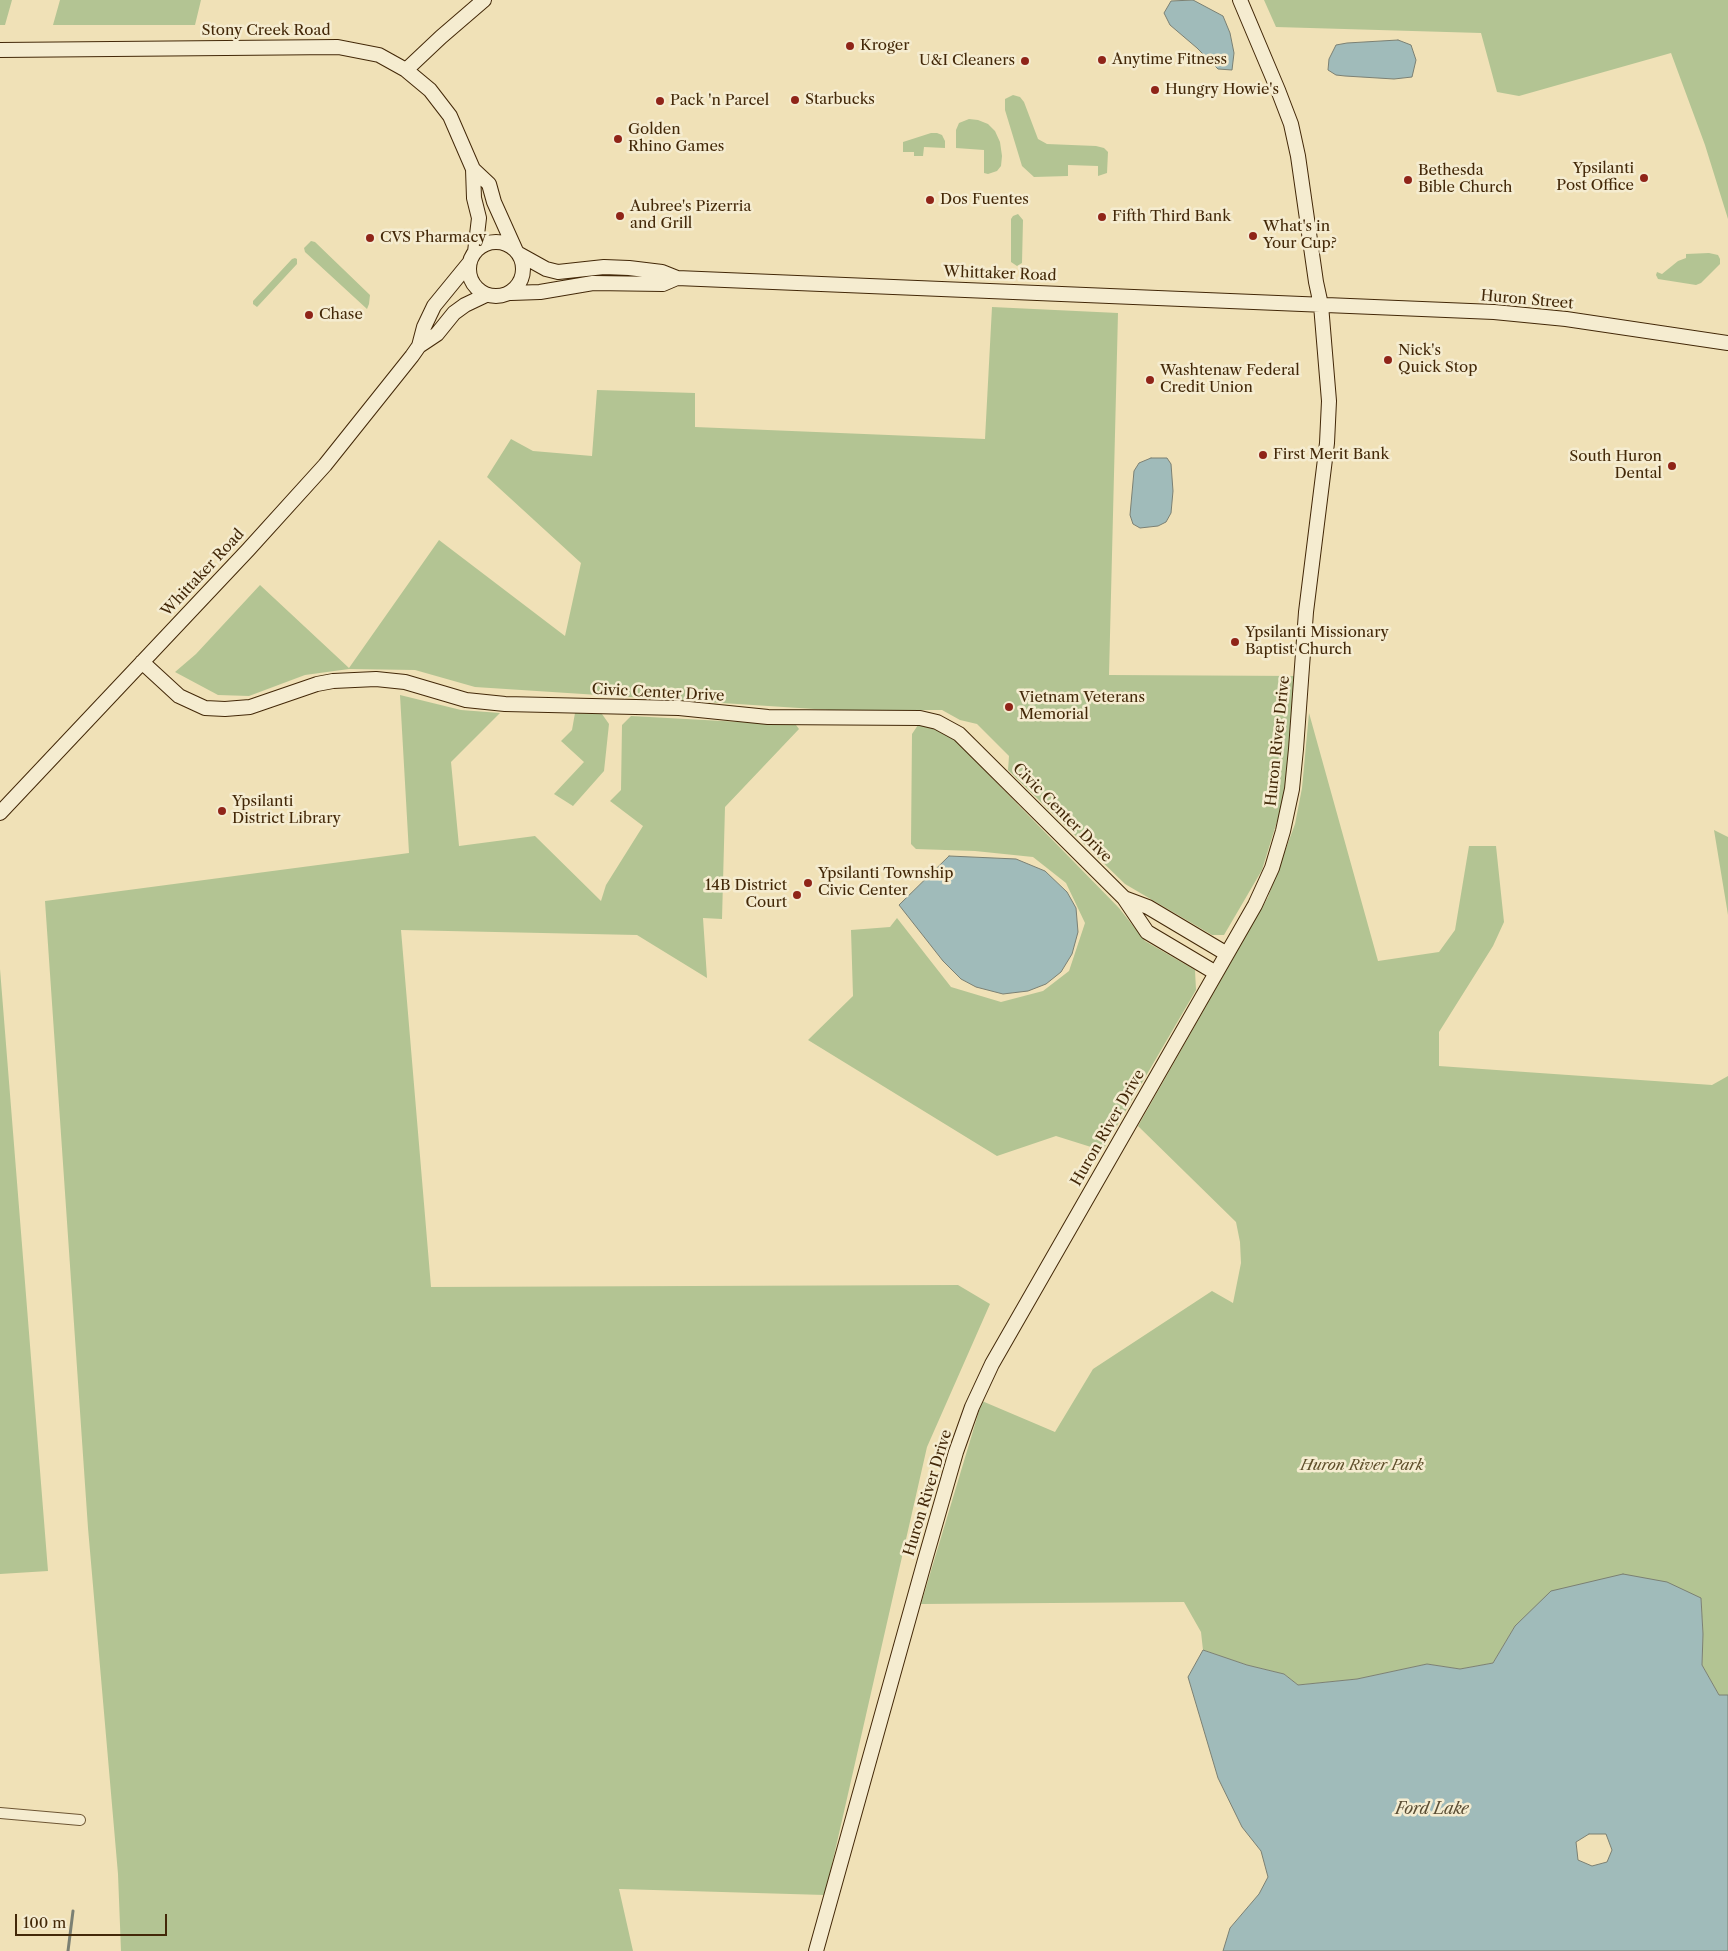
<!DOCTYPE html>
<style>
body{margin:0}
#map{position:relative;width:1728px;height:1951px;overflow:hidden;background:#f0e1b7;font-family:"Libre Caslon Text",serif}
canvas{display:block}
.scale{position:absolute;left:15px;top:1914px;width:152px;height:22px;box-sizing:border-box;border:2px solid #432808;border-top:0;padding-left:6px;font-size:15px;line-height:18px;white-space:nowrap;color:#432808;-webkit-text-stroke:4px #f5ecd0;paint-order:stroke}
</style>
<div id="map">
<canvas width="1728" height="1951"></canvas>
<div class="scale">100 m</div>
</div>
<script>
const g = document.querySelector('canvas').getContext('2d');
g.lineJoin = 'round';
function paint(path, color) { g.fillStyle = color; g.fill(path, 'evenodd'); }
const poly = rows => new Path2D(rows.map(r => 'M' + r).join(''));
function strokePath(path, color, width, dash) { g.strokeStyle = color; g.lineWidth = width; g.lineCap = dash ? 'butt' : 'round'; g.setLineDash(dash || []); g.stroke(path); }
function label(font, color, halo, rows, align = 'center') {
  g.font = font + ' "Libre Caslon Text",serif'; g.lineWidth = 5; g.setLineDash([]); g.textBaseline = 'middle'; g.strokeStyle = halo; g.fillStyle = color; for (const [text, x, y, turn = 0] of rows) {
    g.save(); g.translate(x, y); g.rotate((+turn || 0) * Math.PI / 180); g.textAlign = isNaN(turn) ? turn : align; if (halo) g.strokeText(text, 0, 0); g.fillText(text, 0, 0); g.restore();
  }
}
paint(poly([
 [0,0,12,0,5,25,0,25],
 [60,0,201,0,195,25,53,25],
 [1264,0,1728,0,1728,219,1705,145,1671,53,1519,96,1497,92,1481,33,1276,27],
 [1013,95,1020,97,1024,102,1038,139,1047,144,1096,146,1104,148,1108,152,1107,173,1098,176,1098,166,1068,165,1068,176,1034,177,1022,166,1005,110,1005,99],
 [969,119,978,120,988,124,995,131,1000,142,1002,156,1001,166,997,171,988,174,984,173,984,150,956,148,956,130,959,123],
 [931,133,937,133,942,135,945,141,945,148,924,147,923,156,914,156,914,152,903,152,903,142],
 [1018,214,1023,220,1022,263,1017,266,1011,262,1011,219,1013,216],
 [311,241,315,242,370,295,369,304,367,309,305,252,304,248],
 [1709,253,1718,255,1720,259,1720,264,1701,283,1696,285,1658,279,1656,275,1657,272,1662,274,1678,261,1686,258,1686,254],
 [295,258,297,259,297,264,259,305,257,307,253,304,253,301,292,259],
 [992,307,1118,313,1109,675,1298,676,1287,789,1262,870,1224,935,1212,935,1125,884,1008,770,1009,756,977,724,960,720,942,710,830,710,475,687,415,670,349,669,305,675,249,696,218,695,175,672,196,654,260,585,349,668,439,540,565,636,581,563,487,477,511,439,533,451,592,456,597,390,695,393,695,427,985,439],
 [400,695,461,710,500,713,451,762,459,846,535,836,601,901,606,885,643,826,610,801,621,790,622,725,631,716,796,725,799,729,725,807,722,919,703,918,707,978,637,935,401,930,431,1287,958,1285,990,1304,927,1447,825,1895,619,1889,633,1951,121,1951,118,1874,88,1528,45,901,409,853],
 [575,713,602,714,609,724,604,771,573,806,554,794,584,762,561,741,572,730],
 [1309,713,1378,961,1439,952,1455,930,1469,846,1496,846,1504,922,1493,946,1439,1032,1439,1066,1712,1085,1728,1076,1728,1695,1719,1695,1702,1665,1703,1634,1701,1598,1515,1626,1493,1663,1460,1669,1427,1664,1357,1679,1298,1685,1284,1674,1247,1665,1203,1650,1201,1632,1184,1602,921,1604,982,1401,1055,1432,1093,1369,1212,1291,1233,1303,1241,1263,1240,1242,1236,1222,1138,1126,1268,897,1295,824,1302,788],
 [918,725,948,733,1119,908,1145,941,1195,970,1196,990,1104,1148,1091,1147,1056,1136,997,1156,808,1040,853,996,851,930,890,927,897,918,951,987,1001,1002,1043,991,1069,971,1085,923,1066,883,1033,857,975,851,916,849,911,844,912,734],
 [1714,830,1728,837,1728,915],
 [0,969,48,1571,0,1574]
]), '#b3c493');
const water = poly([
 [1193,0,1223,16,1230,33,1234,53,1232,70,1218,69,1197,48,1170,25,1164,13,1171,1,1193,0],
 [1398,40,1411,45,1416,60,1412,77,1394,79,1345,76,1336,75,1328,70,1329,59,1336,45,1347,43,1398,40],
 [1151,458,1167,458,1171,464,1173,491,1171,513,1166,522,1158,526,1140,528,1133,524,1130,515,1134,471,1139,463,1151,458],
 [949,856,1016,859,1045,871,1067,892,1076,908,1078,932,1072,954,1061,972,1046,984,1028,991,1003,994,976,987,961,979,943,961,899,905,949,856],
 [1623,1574,1667,1582,1701,1598,1703,1634,1702,1665,1719,1695,1728,1695,1728,1951,1223,1951,1230,1928,1259,1894,1268,1877,1261,1851,1242,1827,1218,1778,1188,1677,1203,1650,1247,1665,1284,1674,1298,1685,1357,1679,1427,1664,1460,1669,1493,1663,1515,1626,1551,1591,1623,1574],
 [1589,1834,1606,1834,1612,1850,1607,1862,1592,1866,1578,1860,1576,1842,1589,1834]
]);
paint(water, '#a0bbba');
strokePath(water, '#7b8073', 1);
strokePath(poly([
 [68,1951,73,1911]
]), '#7b8073', 3);
const street = poly([
 [0,1813,80,1820]
]);
const secondary = poly([
 [0,50,338,47,379,55,406,70,430,90,450,116,473,169,474,198,479,218,475,252],
 [406,70,441,37,484,0],
 [473,169,489,184,494,202,516,251],
 '469 269a27 27 0 1 1 54 0a27 27 0 1 1-54 0Z',
 [519,254,546,269,558,272,604,267,629,268,662,272,677,278,1494,312,1566,319,1728,343],
 [511,293,540,292,593,283,663,284,677,278],
 [419,346,437,334,454,313,465,305,486,295],
 [142,662,179,696,205,708,225,709,250,707,317,684,333,681,376,679,405,682,466,700,505,704,679,708,768,717,920,718,937,722,959,734,1124,898,1147,932,1216,973],
 [0,813,248,550,325,465,412,356,419,346,424,327,434,306,470,262],
 [1124,898,1148,907,1227,954],
 [816,1951,925,1560,956,1452,972,1407,992,1364,1255,905,1272,868,1283,831,1292,789,1296,749,1306,612,1327,443,1329,401,1321,305,1316,282,1298,156,1291,124,1278,90,1240,0]
]);
strokePath(street, '#6e5634', 12);
strokePath(secondary, '#432808', 16);
strokePath(street, '#f5ecd0', 10);
strokePath(secondary, '#f5ecd0', 14);
for (const [x, y, r, color] of [
 [850,46,5,"#8f2418"],
 [1102,60,5,"#8f2418"],
 [1025,61,5,"#8f2418"],
 [1155,90,5,"#8f2418"],
 [795,100,5,"#8f2418"],
 [660,101,5,"#8f2418"],
 [618,139,5,"#8f2418"],
 [1644,178,5,"#8f2418"],
 [1408,180,5,"#8f2418"],
 [930,200,5,"#8f2418"],
 [620,216,5,"#8f2418"],
 [1102,217,5,"#8f2418"],
 [1253,236,5,"#8f2418"],
 [370,238,5,"#8f2418"],
 [309,315,5,"#8f2418"],
 [1388,360,5,"#8f2418"],
 [1150,380,5,"#8f2418"],
 [1263,455,5,"#8f2418"],
 [1672,466,5,"#8f2418"],
 [1235,642,5,"#8f2418"],
 [1009,707,5,"#8f2418"],
 [222,811,5,"#8f2418"],
 [808,883,5,"#8f2418"],
 [797,895,5,"#8f2418"]
]) { const dot = new Path2D(); dot.arc(x, y, r, 0, 2 * Math.PI); g.fillStyle = color; g.fill(dot); strokePath(dot, '#f5ecd0', 2); }
label('15px', '#432808', '#f5ecd0', [
 ["Stony Creek Road",266,31],
 ["Whittaker Road",1000,274,2],
 ["Huron Street",1527,300,5],
 ["Whittaker Road",203,573,-47],
 ["Civic Center Drive",658,693,3],
 ["Huron River Drive",1278,741,-84],
 ["Civic Center Drive",1062,813,45],
 ["Huron River Drive",1108,1128,-60],
 ["Huron River Drive",928,1493,-73]
]);
label('15px', '#432808', '#f5ecd0', [
 ["Kroger",860,46],
 ["Anytime Fitness",1112,60],
 ["U&I Cleaners",1015,61,"right"],
 ["Hungry Howie's",1165,90],
 ["Starbucks",805,100],
 ["Pack 'n Parcel",670,101],
 ["Golden",628,130],
 ["Rhino Games",628,147],
 ["Ypsilanti",1634,169,"right"],
 ["Post Office",1634,186,"right"],
 ["Bethesda",1418,171],
 ["Bible Church",1418,188],
 ["Dos Fuentes",940,200],
 ["Aubree's Pizerria",630,207],
 ["and Grill",630,224],
 ["Fifth Third Bank",1112,217],
 ["What's in",1263,227],
 ["Your Cup?",1263,244],
 ["CVS Pharmacy",380,238],
 ["Chase",319,315],
 ["Nick's",1398,351],
 ["Quick Stop",1398,368],
 ["Washtenaw Federal",1160,371],
 ["Credit Union",1160,388],
 ["First Merit Bank",1273,455],
 ["South Huron",1662,457,"right"],
 ["Dental",1662,474,"right"],
 ["Ypsilanti Missionary",1245,633],
 ["Baptist Church",1245,650],
 ["Vietnam Veterans",1019,698],
 ["Memorial",1019,715],
 ["Ypsilanti",232,802],
 ["District Library",232,819],
 ["Ypsilanti Township",818,874],
 ["Civic Center",818,891],
 ["14B District",787,886,"right"],
 ["Court",787,903,"right"]
], 'left');
label('italic 15px', '#5f4f2b', '#f5ecd0', [
 ["Huron River Park",1362,1466]
]);
label('italic 16px', '#5a4d34', '#f5ecd0', [
 ["Ford Lake",1432,1809]
]);
</script>
